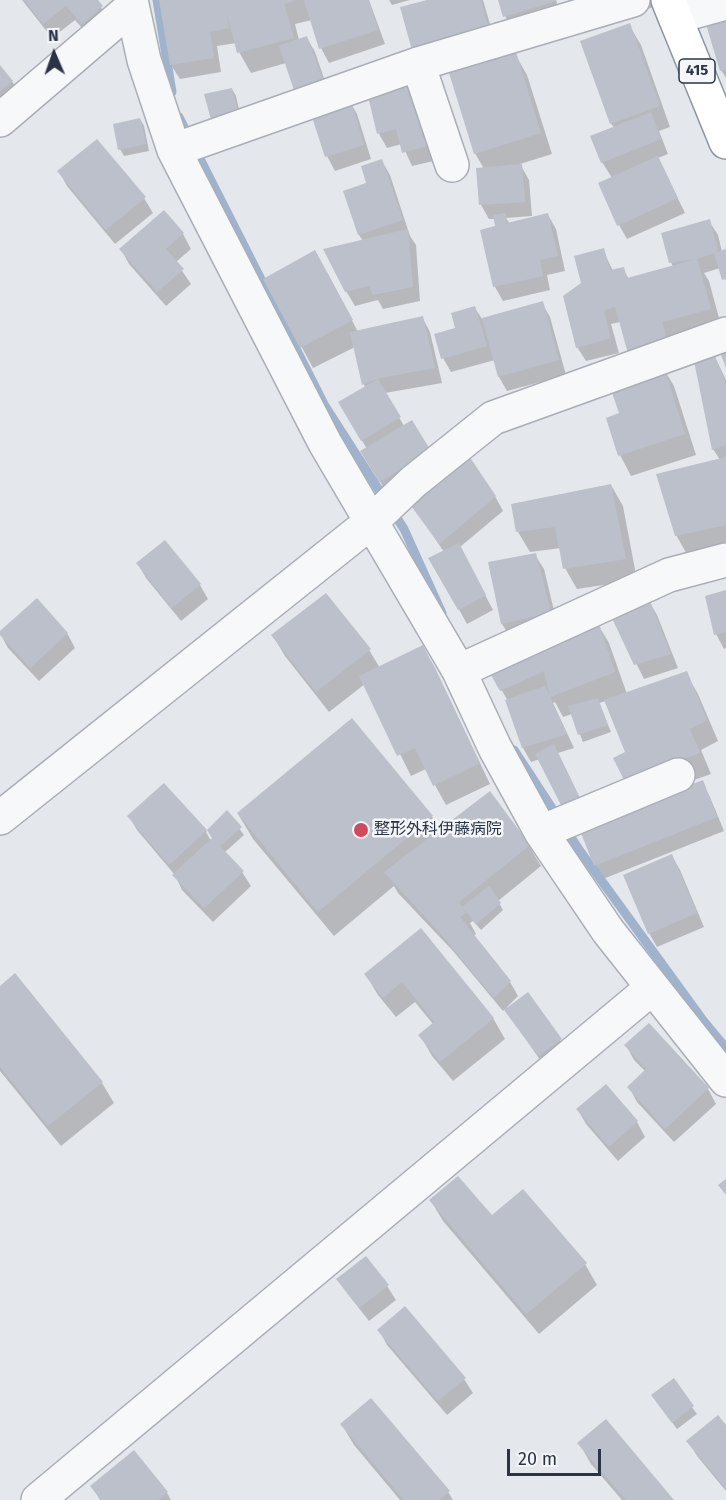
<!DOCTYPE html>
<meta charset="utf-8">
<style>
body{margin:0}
#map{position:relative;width:726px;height:1500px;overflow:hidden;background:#e4e7ec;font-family:"Fira Sans",sans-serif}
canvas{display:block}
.north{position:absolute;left:24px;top:24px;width:60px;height:60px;-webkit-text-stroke:4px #f4f6f9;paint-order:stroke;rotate:358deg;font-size:16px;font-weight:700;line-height:24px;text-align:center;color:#2b3445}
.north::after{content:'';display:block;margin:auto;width:21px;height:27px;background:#2b3445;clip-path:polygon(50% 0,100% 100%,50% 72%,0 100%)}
.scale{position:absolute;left:507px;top:1449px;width:94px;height:27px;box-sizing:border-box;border:3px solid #2b3445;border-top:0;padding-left:8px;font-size:18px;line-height:21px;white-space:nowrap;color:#2b3445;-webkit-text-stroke:4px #f4f6f9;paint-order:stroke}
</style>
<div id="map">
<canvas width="726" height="1500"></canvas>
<div class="north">N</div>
<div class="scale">20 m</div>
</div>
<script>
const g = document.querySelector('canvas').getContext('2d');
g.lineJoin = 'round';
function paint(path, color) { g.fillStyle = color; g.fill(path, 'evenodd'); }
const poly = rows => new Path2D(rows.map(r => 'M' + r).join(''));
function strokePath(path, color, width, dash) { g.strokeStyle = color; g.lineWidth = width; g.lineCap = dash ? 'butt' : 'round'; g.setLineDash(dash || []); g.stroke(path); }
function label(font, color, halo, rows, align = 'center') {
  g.font = font + ' "Fira Sans","Noto Sans JP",sans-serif'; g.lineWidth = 5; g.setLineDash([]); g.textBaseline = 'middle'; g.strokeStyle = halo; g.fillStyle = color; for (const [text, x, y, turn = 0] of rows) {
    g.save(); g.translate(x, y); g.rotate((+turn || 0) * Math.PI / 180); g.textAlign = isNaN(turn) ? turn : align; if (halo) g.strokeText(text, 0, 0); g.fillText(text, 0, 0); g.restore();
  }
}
paint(poly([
 [22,0,96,0,110,21,91,38,75,20,52,38],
 [160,0,369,0,385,44,329,63,321,48,312,20,295,24,299,40,307,38,315,52,326,84,286,63,251,73,239,52,236,43,217,46,221,72,180,79,171,65],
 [389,0,410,0,392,5],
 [432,0,483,0,497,48],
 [500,0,556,0,561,16,513,30,505,16],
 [586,0,651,0,653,7,599,27],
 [726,16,726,78,721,70],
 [629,25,641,45,670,127,659,131,668,154,658,158,685,213,627,239,619,225,612,178,602,162,592,137,614,128,611,123],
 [515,54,527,75,552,154,520,164,529,180,532,216,506,218,510,224,548,215,556,229,565,271,547,275,550,290,503,301,495,287,481,231,497,227,495,219,489,219,481,205,484,169,475,153],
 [0,68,12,81,20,96,0,108],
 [413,82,438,160,412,166,402,144,387,148,379,134],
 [232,89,236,96,243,127,206,95],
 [349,100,357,114,371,159,335,171,327,156],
 [140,119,144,126,149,151,124,156,120,149],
 [382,161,390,175,410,236,416,245,420,301,383,309,378,300,355,306,346,291,363,241,359,235,368,184],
 [59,171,144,198,153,213,115,244,67,186],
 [164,213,183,234,191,249,176,262,191,284,166,306,129,264,121,249],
 [709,221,718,235,722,252,726,251,726,277,720,268,704,273,709,281,722,329,665,371,674,386,696,455,631,476,620,455,621,414,639,373,620,322,611,324,619,353,586,361,577,347,583,283,603,250,613,271,623,269,629,279,673,267,671,262],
 [327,272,358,332,422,317,430,332,442,383,385,393,404,426,430,451,389,496,370,466,367,449,340,403,365,388,355,347,313,368,265,279],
 [542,303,550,317,566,375,507,391,499,377,495,360,451,372,443,358,457,329,475,308,482,319],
 [713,353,726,380,726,548,688,556,676,535,720,460,713,449],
 [611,485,623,506,637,580,577,589,565,568,561,548,530,552,518,532],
 [495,496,503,511,460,547,493,610,467,624,431,559,444,552,408,499],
 [165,542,200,585,208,599,181,621,146,578,138,564],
 [535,555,544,569,558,627,511,638,502,624,490,563],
 [726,592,726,648,724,649,716,634],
 [326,595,369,650,380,668,423,647,435,668,490,784,446,805,426,769,411,776,365,684,329,712,285,656,273,636],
 [649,601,657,615,678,668,644,679,612,615],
 [597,623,609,643,627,694,686,673,698,694,718,741,701,750,711,774,637,800,627,753,606,701,599,703,611,732,583,742,572,714,563,717,555,702,553,703,574,748,558,753,587,813,571,818,540,759,531,762,523,748,508,701,489,669],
 [0,633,67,633,75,648,39,681,8,648],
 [351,721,432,817,440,831,529,846,541,866,498,901,503,910,481,930,473,921,470,923,476,934,473,936,510,982,518,996,507,1007,508,1009,528,994,569,1054,547,1070,505,1009,503,1011,453,951,398,893,394,886,334,936,253,839,238,814],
 [702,782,710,797,724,831,603,879,595,865],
 [164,785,207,832,227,812,244,835,224,853,242,872,251,886,213,922,182,890,175,875,137,830,129,816],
 [208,831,213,839,211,841,206,832],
 [672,856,680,870,704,927,657,947,649,933],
 [421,930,493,1018,505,1039,453,1081,432,1056,420,1035,433,1024,415,1002,396,1017,378,995,366,975],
 [0,988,102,1083,114,1103,61,1146,0,1071],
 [649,1025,708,1089,716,1104,674,1142,637,1102,629,1087,646,1072,634,1060,626,1045],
 [606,1086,637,1122,645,1137,618,1161,586,1124,578,1110],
 [431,1201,492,1218,585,1264,597,1285,539,1334,443,1221],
 [338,1279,387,1286,396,1300,369,1321,347,1293],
 [379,1330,464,1379,473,1393,447,1415,387,1345],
 [673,1381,697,1414,677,1429,657,1402],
 [371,1400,448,1492,453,1500,400,1500,354,1445,342,1425],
 [726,1428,726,1491,697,1456,688,1441],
 [579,1443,672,1500,622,1500,591,1464],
 [134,1452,167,1493,171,1500,100,1500,92,1486]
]), '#0003');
strokePath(poly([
 [157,0,172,92],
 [179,117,325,406,404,529,442,613],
 [514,750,580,851,702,1019,726,1048]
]), '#9fb4cc', 9);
paint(poly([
 [24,0,98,0,103,6,82,24,66,6,43,24],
 [159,0,296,0,284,4,294,38,237,53,226,11,229,28,210,32,214,58,170,65],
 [304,0,369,0,378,30,319,49],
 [427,0,481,0,490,33,413,54,400,7],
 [498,0,556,0,556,1,503,17],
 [726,14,726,69,720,71,705,21],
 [630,23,660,106,610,124,580,41],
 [307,36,325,86,296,96,279,46],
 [516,52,541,133,474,154,449,73],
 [0,65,13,81,0,91],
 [414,80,431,145,402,153,396,129,377,134,367,92],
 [232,88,240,120,213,127,204,94],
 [350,98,364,145,325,157,310,111],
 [651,112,661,139,601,163,590,136],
 [140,118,146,144,118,150,113,124],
 [97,139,146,197,106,230,57,171],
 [658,156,678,198,617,226,598,183],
 [382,159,403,220,358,235,343,191,366,183,361,166],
 [522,164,525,202,479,205,476,168],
 [164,210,184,233,166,249,184,269,157,292,119,249],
 [505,213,507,223,548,213,558,256,540,260,543,276,493,287,480,230,495,226,493,215],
 [710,219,718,250,714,253,726,249,726,279,722,280,714,253,697,259,711,309,662,322,669,346,629,357,615,307,604,310,611,338,576,348,563,296,581,283,574,256,604,248,610,270,624,267,627,278,697,259,669,263,661,233],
 [408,229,413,287,373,295,369,286,345,292,323,249],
 [315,250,353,320,300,348,263,279],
 [543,301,559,360,498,377,482,318],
 [475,306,487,346,441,359,434,334,455,328,451,313],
 [423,316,435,368,379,378,362,385,350,332],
 [726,345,726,368,718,347],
 [713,351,726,384,726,445,712,450,694,361],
 [663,364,685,434,618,456,606,418,619,413,608,381],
 [378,379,401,417,361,441,338,402],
 [412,420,431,451,379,482,360,451],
 [467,453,496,496,439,544,406,499],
 [726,457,726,525,675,536,656,474],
 [611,484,626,559,563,569,555,527,516,532,511,504],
 [165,540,201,584,172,608,136,563],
 [459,543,486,595,458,610,428,558],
 [536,553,551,613,501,624,488,562],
 [726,590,726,632,714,635,705,596],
 [326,593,371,649,316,692,271,635],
 [37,598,68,633,30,668,0,635,0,631],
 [649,599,671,654,634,665,610,614],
 [598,621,615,672,550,697,544,671,500,691,487,668],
 [423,645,480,763,433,786,415,748,397,756,359,676],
 [687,671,707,720,690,729,700,753,624,780,613,758,625,752,604,700],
 [545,686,567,734,522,748,505,700],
 [598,698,608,725,578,735,568,706],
 [352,718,433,816,318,912,237,813],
 [554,744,580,798,561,805,535,754],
 [703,780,717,817,594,866,579,828],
 [164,783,207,830,169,865,127,816],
 [490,791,530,845,459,902,462,907,489,886,501,903,476,924,462,907,466,913,460,917,511,981,494,998,439,932,384,872],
 [227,810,242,827,220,846,244,871,204,908,172,875,212,838,207,830],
 [672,854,697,913,648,934,623,875],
 [421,928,494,1018,440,1062,418,1035,434,1022,402,982,383,998,364,974],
 [15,973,103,1082,48,1126,0,1067,0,986],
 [528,992,562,1039,538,1056,504,1010],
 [649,1023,709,1088,665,1129,627,1087,646,1069,624,1045],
 [606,1084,638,1121,609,1147,576,1109],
 [458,1176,492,1215,523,1189,587,1263,526,1314,429,1200],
 [726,1179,726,1195,718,1185],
 [366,1256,389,1285,359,1308,336,1279],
 [405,1306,466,1378,438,1401,377,1330],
 [674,1378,694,1406,672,1423,651,1395],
 [371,1398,450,1491,439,1500,404,1500,340,1424],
 [718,1415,726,1425,726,1489,686,1441],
 [606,1419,674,1500,626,1500,577,1443],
 [134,1450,168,1492,158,1500,101,1500,90,1486]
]), '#bbc0ca');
const minor = poly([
 [131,0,144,60,174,150,325,443,459,671,495,748,541,832,608,931,726,1080],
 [675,17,726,3],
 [418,64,452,165],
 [0,120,132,7],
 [174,150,418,64,633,0],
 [459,671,669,575,726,560],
 [0,818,371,522,413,482,493,418,726,334],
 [541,832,678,775],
 [38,1500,652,988]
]);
const highway = poly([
 [668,0,726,142]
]);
strokePath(minor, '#a9aeb7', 36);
strokePath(highway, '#8b94a3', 36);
strokePath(minor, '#f7f8fa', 33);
strokePath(highway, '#fff', 33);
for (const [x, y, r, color] of [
 [361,830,8,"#d1495b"]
]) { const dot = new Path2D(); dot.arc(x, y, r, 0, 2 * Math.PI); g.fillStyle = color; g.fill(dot); strokePath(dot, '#f4f6f9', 2); }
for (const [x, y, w] of [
 [697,71,36]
]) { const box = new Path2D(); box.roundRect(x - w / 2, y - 12, w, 24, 4.5); g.fillStyle = '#f4f6f9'; g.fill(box); strokePath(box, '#2b3445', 1.5); }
label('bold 15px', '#2b3445', null, [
 ["415",697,71]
]);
label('16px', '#2b3445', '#f4f6f9', [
 ["整形外科伊藤病院",374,830]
], 'left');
</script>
